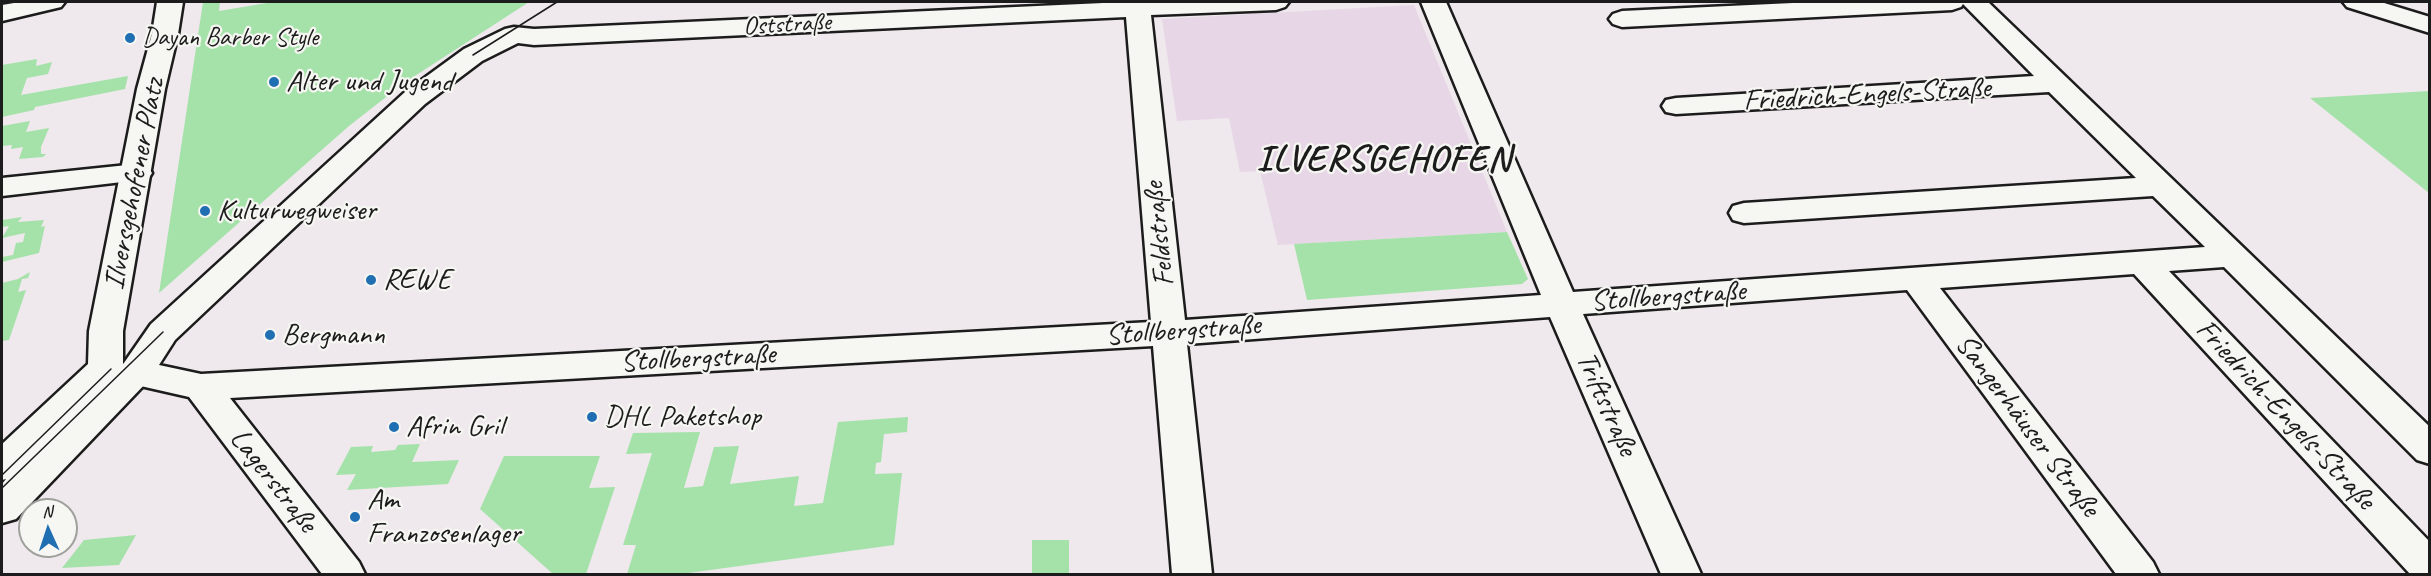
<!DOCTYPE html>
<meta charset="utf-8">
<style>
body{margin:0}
#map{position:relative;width:2431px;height:576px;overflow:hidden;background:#efe8ed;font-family:Caveat,sans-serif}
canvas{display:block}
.frame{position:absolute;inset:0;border:3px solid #1c1c1c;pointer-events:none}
.north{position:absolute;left:18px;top:498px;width:60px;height:60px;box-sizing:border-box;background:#f6f6f2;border:2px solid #9f9f9c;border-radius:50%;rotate:357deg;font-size:16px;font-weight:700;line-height:24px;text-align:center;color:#1c1c1c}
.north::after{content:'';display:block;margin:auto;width:21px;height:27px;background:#1f6fb2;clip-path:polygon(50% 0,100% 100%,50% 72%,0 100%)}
</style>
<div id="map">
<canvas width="2431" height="576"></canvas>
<div class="frame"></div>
<div class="north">N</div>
</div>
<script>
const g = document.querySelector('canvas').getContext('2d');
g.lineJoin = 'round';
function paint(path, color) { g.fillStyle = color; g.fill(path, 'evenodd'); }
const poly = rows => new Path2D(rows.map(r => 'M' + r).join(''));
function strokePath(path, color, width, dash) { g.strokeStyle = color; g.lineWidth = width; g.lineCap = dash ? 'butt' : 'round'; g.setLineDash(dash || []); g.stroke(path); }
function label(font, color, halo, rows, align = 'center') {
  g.font = font + ' Caveat,sans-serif'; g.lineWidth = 4.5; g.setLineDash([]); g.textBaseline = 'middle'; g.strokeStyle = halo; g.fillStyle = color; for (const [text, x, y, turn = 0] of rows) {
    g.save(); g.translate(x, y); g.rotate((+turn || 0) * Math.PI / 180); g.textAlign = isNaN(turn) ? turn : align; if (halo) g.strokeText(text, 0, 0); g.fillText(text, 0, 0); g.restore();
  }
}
paint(poly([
 [1414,5,1507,232,1278,245,1260,171,1240,172,1229,118,1177,121,1162,19]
]), '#e7d7e6');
paint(poly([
 [203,2,220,2,219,11,273,2,529,2,404,83,349,126,159,293],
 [37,59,36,66,52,62,48,74,27,78,21,95,128,76,125,89,35,107,34,110,2,117,2,65],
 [2429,91,2429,193,2310,98],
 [30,121,26,132,49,128,41,147,41,154,46,154,43,157,19,159,23,147,11,149,12,145,2,146,2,126],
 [22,217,18,222,44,220,41,227,45,226,39,253,2,262,2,257,13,255,16,243,23,242,25,233,2,238,9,226,2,227,2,220],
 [1507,232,1528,279,1522,284,1307,300,1294,244],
 [30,272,28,278,22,279,18,292,26,290,9,340,2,341,2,283,18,279],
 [908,417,907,432,884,434,881,462,876,463,875,474,902,473,894,545,681,574,627,574,636,545,623,545,652,453,626,454,633,433,700,432,684,488,703,486,714,447,739,446,730,484,799,476,794,506,823,503,838,422],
 [420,444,412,462,459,460,448,484,347,490,356,474,336,475,351,447,373,446,371,452,395,450,398,445],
 [504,456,600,456,589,488,615,487,586,574,553,574,480,509],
 [136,535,119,565,62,568,84,540],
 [1032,540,1069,540,1069,574,1032,574]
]), '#a5e2a9');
const minor = poly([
 [20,2,65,2,61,7,2,21,2,5,20,2],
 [1125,2,1289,2,1285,7,1276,10,1151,15,1185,320,1541,295,1421,2,1446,2,1573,292,2205,247,2153,196,1744,223,1733,220,1729,213,1733,206,1744,203,2136,178,2049,92,1676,114,1666,112,1662,106,1666,100,1676,98,2034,76,1963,4,1961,7,1952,10,1622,27,1613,24,1609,19,1613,14,1622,11,1814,2,1988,2,2430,427,2430,464,2417,460,2224,267,2169,271,2430,542,2430,574,2410,574,2134,274,1940,288,2153,562,2159,574,2116,574,1907,290,1583,314,1701,574,1661,574,1550,317,1187,344,1212,574,1172,574,1153,346,230,398,359,562,365,574,322,574,189,397,123,382,117,373,151,324,405,92,464,49,505,29,514,27,534,29,1125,2],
 [1126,17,1151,322,201,374,159,365,175,340,425,104,482,61,518,43,534,45,1126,17],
 [2343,2,2381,2,2430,17,2430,33,2347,7,2343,2],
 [137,164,148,167,152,173,148,179,2,196,2,178,137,164]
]);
const major = poly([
 [157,2,183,2,178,34,165,89,123,331,123,364,135,360,147,364,153,373,147,382,16,519,2,523,2,484,6,479,2,480,2,444,88,364,89,331,137,89,152,34,157,2]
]);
strokePath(minor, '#1c1c1c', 5);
strokePath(major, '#1c1c1c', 5);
paint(minor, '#f6f6f2');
paint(major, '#f6f6f2');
strokePath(poly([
 [473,55,557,2],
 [2,475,111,369],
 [2,488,163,332]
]), '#1c1c1c', 1.5);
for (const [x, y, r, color] of [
 [130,38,6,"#1f6fb2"],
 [274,82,6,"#1f6fb2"],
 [205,211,6,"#1f6fb2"],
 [371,280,6,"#1f6fb2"],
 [270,335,6,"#1f6fb2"],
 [592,417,6,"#1f6fb2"],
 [394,427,6,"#1f6fb2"],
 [355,517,6,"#1f6fb2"]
]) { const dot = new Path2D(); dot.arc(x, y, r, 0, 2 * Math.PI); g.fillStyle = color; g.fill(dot); strokePath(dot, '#f6f6f2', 2); }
label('26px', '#1c1c1c', '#f6f6f2', [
 ["Oststraße",787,25,-3]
]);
label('26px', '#1c1c1c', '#f6f6f2', [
 ["Dayan Barber Style",142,38]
], 'left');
label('30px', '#1c1c1c', '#f6f6f2', [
 ["Alter und Jugend",286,82],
 ["Kulturwegweiser",217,211],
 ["REWE",383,280],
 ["Bergmann",282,335],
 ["DHL Paketshop",604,417],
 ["Afrin Gril",406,427],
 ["Am",367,500],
 ["Franzosenlager",367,534]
], 'left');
label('30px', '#1c1c1c', '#f6f6f2', [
 ["Friedrich-Engels-Straße",1867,95,-3],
 ["Ilversgehofener Platz",135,184,-79],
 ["Feldstraße",1160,234,-96],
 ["Stollbergstraße",1668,297,-4],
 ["Stollbergstraße",1183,331,-4],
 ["Stollbergstraße",698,359,-3],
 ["Triftstraße",1606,404,66],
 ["Friedrich-Engels-Straße",2285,415,47],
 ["Sangerhäuser Straße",2027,426,53],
 ["Lagerstraße",273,481,52]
]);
g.letterSpacing = '1.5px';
label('bold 36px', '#1c1c1c', '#f6f6f2', [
 ["ILVERSGEHOFEN",1384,161]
]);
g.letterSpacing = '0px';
</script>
